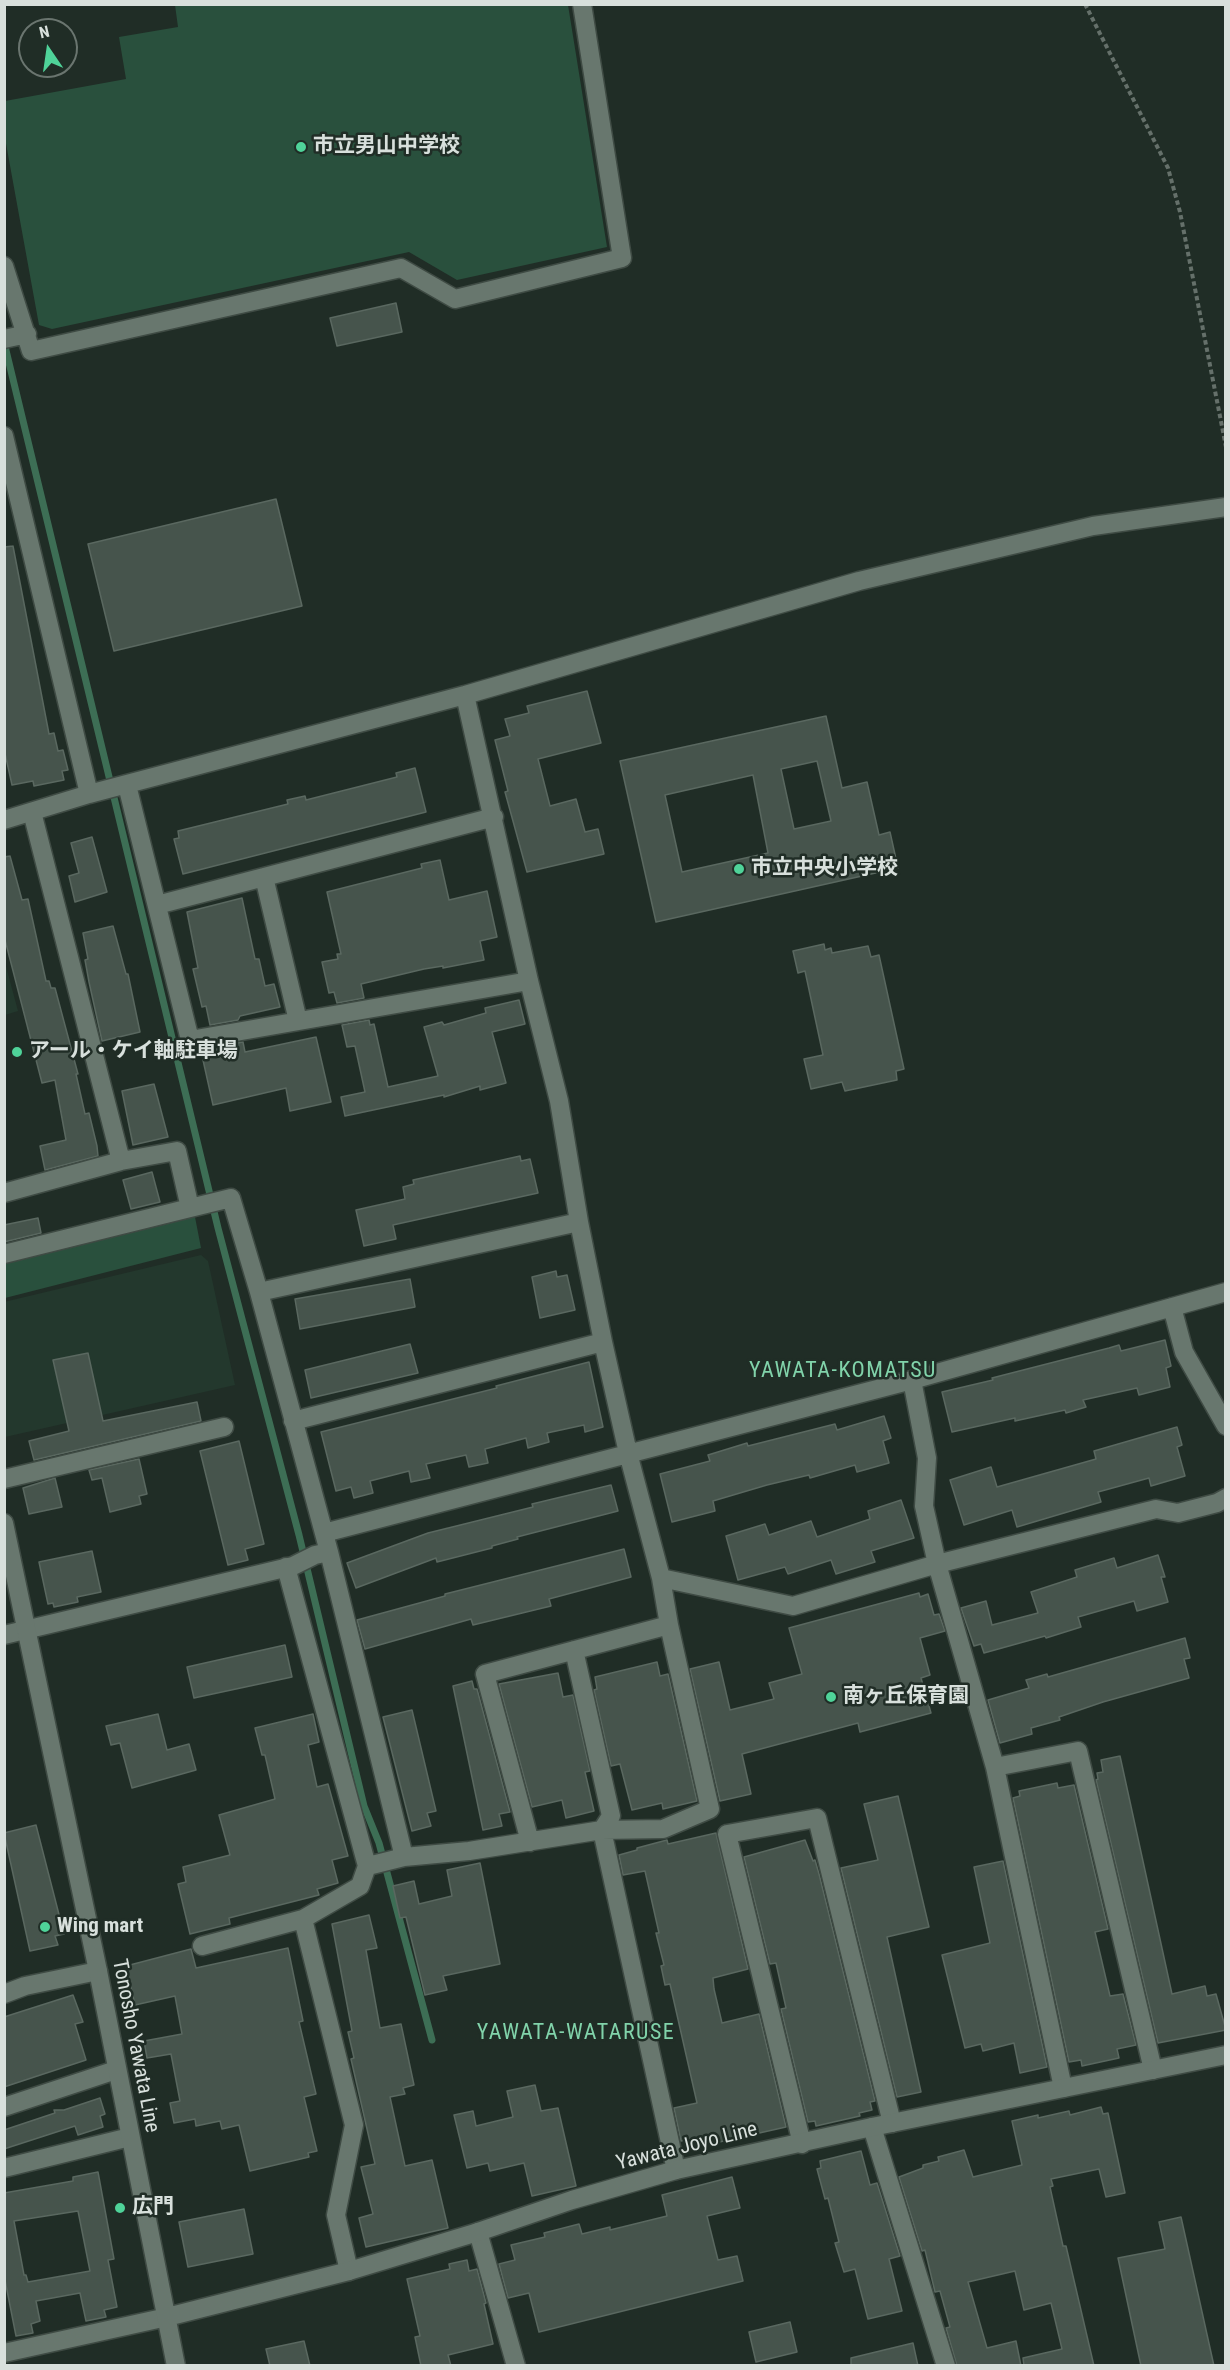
<!DOCTYPE html>
<meta charset="utf-8">
<style>
body{margin:0}
#map{position:relative;width:1230px;height:2370px;overflow:hidden;background:#202d26;font-family:"Roboto Condensed",sans-serif}
canvas{display:block}
.frame{position:absolute;inset:0;border:6px solid #d8e0dc;pointer-events:none}
.north{position:absolute;left:18px;top:18px;width:60px;height:60px;box-sizing:border-box;background:#202d26;border:2px solid #6a756f;border-radius:50%;rotate:347deg;font-size:16px;font-weight:700;line-height:24px;text-align:center;color:#d8e0dc}
.north::after{content:'';display:block;margin:auto;width:21px;height:27px;background:#4fd399;clip-path:polygon(50% 0,100% 100%,50% 72%,0 100%)}
</style>
<div id="map">
<canvas width="1230" height="2370"></canvas>
<div class="frame"></div>
<div class="north">N</div>
</div>
<script>
const g = document.querySelector('canvas').getContext('2d');
g.lineJoin = 'round';
function paint(path, color) { g.fillStyle = color; g.fill(path, 'evenodd'); }
const poly = rows => new Path2D(rows.map(r => 'M' + r).join(''));
function strokePath(path, color, width, dash) { g.strokeStyle = color; g.lineWidth = width; g.lineCap = dash ? 'butt' : 'round'; g.setLineDash(dash || []); g.stroke(path); }
function label(font, color, halo, rows, align = 'center') {
  g.font = font + ' "Roboto Condensed","Noto Sans JP",sans-serif'; g.lineWidth = 5; g.setLineDash([]); g.textBaseline = 'middle'; g.strokeStyle = halo; g.fillStyle = color; for (const [text, x, y, turn = 0] of rows) {
    g.save(); g.translate(x, y); g.rotate((+turn || 0) * Math.PI / 180); g.textAlign = isNaN(turn) ? turn : align; if (halo) g.strokeText(text, 0, 0); g.fillText(text, 0, 0); g.restore();
  }
}
paint(poly([
 [4,959,18,1011,5,1015,4,1015],
 [201,1255,208,1261,235,1385,5,1437,4,1302]
]), '#23382d');
paint(poly([
 [175,5,568,5,607,247,457,280,409,252,52,329,39,325,5,138,5,101,126,79,119,37,178,27],
 [195,1217,201,1248,5,1298,5,1264]
]), '#29503d');
strokePath(poly([
 [4,342,218,1228,299,1535,364,1806,379,1843,432,2040]
]), '#3d6e55', 7);
const building = poly([
 [396,303,402,332,337,346,330,318,396,303],
 [276,499,302,606,114,651,88,544,276,499],
 [13,546,49,734,54,733,58,751,63,750,68,770,62,771,64,780,34,786,33,781,12,785,4,749,4,547,13,546],
 [587,691,601,743,538,759,550,806,576,799,585,832,598,829,604,854,527,872,505,792,508,791,495,740,510,736,505,719,529,713,527,706,587,691],
 [826,716,842,788,867,782,879,835,890,832,898,868,656,922,620,761,826,716],
 [817,761,831,821,794,829,781,769,817,761],
 [753,775,768,853,682,872,665,795,753,775],
 [415,768,426,812,183,874,174,839,179,838,178,831,288,804,287,800,305,796,306,800,397,777,396,773,415,768],
 [92,837,107,892,75,902,69,876,79,873,71,843,92,837],
 [10,856,22,900,28,899,46,981,49,981,51,988,55,988,78,1074,76,1074,85,1114,89,1113,97,1146,98,1156,45,1170,40,1146,66,1140,55,1080,42,1083,4,936,4,857,10,856],
 [440,860,449,900,487,891,497,937,480,941,484,960,443,968,443,966,424,969,361,984,364,998,337,1003,334,992,329,993,322,962,338,959,337,954,341,954,327,892,422,868,421,864,440,860],
 [242,898,255,959,259,959,265,986,274,984,280,1007,240,1016,238,1020,210,1025,206,1006,202,1007,193,969,198,968,187,912,242,898],
 [113,926,126,974,128,974,140,1032,102,1041,89,982,85,960,88,959,83,933,113,926],
 [824,944,825,950,831,948,832,953,868,946,871,957,879,955,904,1069,896,1071,897,1080,845,1091,842,1082,811,1089,804,1059,823,1055,805,971,798,973,793,951,824,944],
 [519,1000,525,1024,492,1032,506,1083,480,1090,480,1086,444,1097,444,1095,345,1116,341,1097,365,1092,355,1046,347,1047,342,1025,369,1020,370,1025,374,1024,388,1087,438,1076,424,1027,442,1022,444,1025,486,1013,485,1008,519,1000],
 [316,1037,331,1102,290,1111,286,1088,213,1105,203,1060,217,1057,215,1047,243,1042,245,1052,316,1037],
 [154,1084,168,1137,133,1145,122,1091,154,1084],
 [520,1156,521,1161,530,1159,538,1193,393,1225,396,1239,364,1246,356,1210,405,1199,403,1187,414,1184,413,1180,520,1156],
 [152,1172,160,1202,131,1209,123,1180,152,1172],
 [38,1218,41,1233,4,1242,4,1225,38,1218],
 [556,1271,557,1277,567,1275,575,1310,540,1318,532,1277,556,1271],
 [410,1279,415,1307,300,1329,295,1299,410,1279],
 [1165,1340,1171,1366,1166,1368,1170,1387,1139,1395,1137,1388,1083,1400,1086,1407,1066,1413,1065,1410,1015,1421,1015,1418,952,1432,942,1392,993,1380,992,1378,1109,1348,1119,1345,1121,1351,1165,1340],
 [410,1344,418,1373,311,1398,305,1370,410,1344],
 [88,1353,103,1421,197,1402,201,1421,34,1460,29,1441,69,1431,53,1360,88,1353],
 [589,1362,603,1427,585,1432,584,1425,547,1433,549,1442,528,1448,526,1438,485,1449,488,1463,469,1467,466,1455,426,1464,430,1478,411,1482,409,1471,370,1481,373,1493,354,1498,351,1487,336,1491,321,1432,497,1388,496,1386,589,1362],
 [884,1416,891,1438,883,1441,889,1463,857,1472,855,1465,810,1478,809,1475,767,1485,713,1501,715,1511,672,1522,660,1474,710,1461,708,1455,747,1443,748,1446,835,1424,837,1430,884,1416],
 [1177,1427,1182,1445,1177,1447,1185,1476,1151,1486,1149,1478,1098,1492,1101,1502,1017,1527,1012,1510,964,1525,950,1480,991,1467,997,1487,1096,1459,1094,1451,1177,1427],
 [239,1441,264,1544,245,1549,248,1560,228,1565,200,1451,239,1441],
 [139,1459,147,1494,139,1496,141,1504,110,1512,102,1478,92,1480,89,1470,139,1459],
 [55,1478,62,1507,29,1514,23,1488,55,1478],
 [611,1485,618,1511,517,1537,518,1539,492,1546,492,1548,437,1562,436,1558,356,1588,347,1563,428,1533,533,1507,532,1504,611,1485],
 [901,1500,914,1538,871,1551,875,1562,836,1574,831,1560,788,1574,785,1567,738,1580,726,1536,765,1524,769,1535,811,1521,817,1537,870,1519,868,1511,901,1500],
 [624,1549,631,1577,549,1599,551,1606,473,1625,471,1619,365,1649,357,1620,445,1596,445,1594,624,1549],
 [92,1551,101,1592,77,1597,78,1602,54,1607,53,1603,48,1604,39,1562,92,1551],
 [1158,1555,1165,1577,1161,1577,1168,1602,1137,1611,1134,1601,1078,1617,1081,1627,1046,1638,1045,1636,984,1653,981,1644,974,1646,961,1608,986,1601,992,1625,1038,1613,1031,1592,1077,1577,1075,1570,1114,1558,1117,1568,1158,1555],
 [919,1593,920,1597,928,1594,934,1615,939,1614,945,1631,920,1638,930,1675,921,1678,931,1713,860,1732,858,1723,742,1754,751,1794,720,1801,690,1669,719,1662,730,1710,774,1699,769,1683,802,1674,789,1628,919,1593],
 [1185,1638,1190,1658,1184,1659,1189,1678,1103,1702,1059,1717,1060,1720,1031,1728,1032,1734,1000,1743,988,1700,1029,1688,1026,1680,1047,1674,1048,1677,1185,1638],
 [285,1645,292,1677,194,1698,187,1667,285,1645],
 [657,1662,660,1676,668,1674,697,1801,663,1809,662,1803,632,1810,620,1764,611,1766,594,1690,597,1689,595,1677,657,1662],
 [558,1673,563,1697,573,1695,590,1771,585,1772,594,1811,566,1818,562,1800,532,1807,499,1684,558,1673],
 [472,1681,474,1689,477,1689,510,1812,499,1814,502,1826,483,1830,453,1686,472,1681],
 [412,1710,436,1811,427,1813,431,1826,412,1831,383,1717,412,1710],
 [158,1714,167,1750,189,1744,196,1770,132,1788,120,1743,111,1745,106,1726,158,1714],
 [313,1714,319,1742,308,1745,317,1787,328,1784,348,1856,332,1860,338,1883,317,1889,319,1895,229,1918,230,1924,190,1934,178,1884,186,1882,183,1867,230,1855,219,1815,275,1799,265,1755,262,1755,255,1728,313,1714],
 [1120,1756,1172,1994,1205,1986,1207,1996,1216,1994,1226,2030,1158,2043,1096,1780,1098,1779,1097,1773,1103,1772,1101,1760,1120,1756],
 [1057,1783,1058,1788,1074,1785,1108,1929,1095,1932,1110,1996,1123,1994,1136,2045,1117,2049,1119,2058,1082,2066,1081,2060,1069,2062,1013,1798,1020,1796,1019,1791,1057,1783],
 [898,1796,929,1927,887,1937,921,2092,897,2097,841,1868,878,1860,864,1804,898,1796],
 [36,1825,64,1934,55,1936,58,1945,30,1951,4,1833,36,1825],
 [716,1833,748,1969,713,1978,714,1989,722,2023,759,2014,786,2127,706,2145,704,2136,681,2141,674,2108,697,2103,670,1984,665,1985,661,1966,664,1965,656,1933,659,1933,645,1871,623,1875,619,1855,637,1850,637,1848,667,1840,668,1844,716,1833],
 [805,1840,813,1861,815,1860,819,1874,875,2101,870,2102,872,2110,859,2113,860,2116,816,2126,815,2121,808,2122,781,2009,786,2008,776,1963,770,1964,744,1857,805,1840],
 [1003,1861,1047,2067,1020,2073,1014,2043,983,2051,981,2044,965,2048,942,1955,990,1943,974,1867,1003,1861],
 [480,1863,500,1964,443,1976,447,1990,425,1995,406,1917,400,1918,393,1886,414,1881,419,1904,452,1896,447,1870,480,1863],
 [369,1915,377,1948,366,1950,380,2028,401,2024,414,2085,403,2088,405,2094,390,2097,405,2166,432,2160,448,2228,366,2247,359,2218,373,2214,361,2167,375,2164,351,2059,354,2058,348,2032,352,2031,332,1924,369,1915],
 [288,1948,303,2021,299,2022,316,2094,304,2097,317,2151,308,2153,309,2157,250,2171,239,2125,222,2129,220,2121,196,2126,195,2119,174,2123,170,2103,180,2101,171,2054,147,2058,144,2041,182,2034,175,1996,135,2005,126,1966,191,1949,196,1968,288,1948],
 [73,1995,83,2022,75,2024,86,2060,4,2087,4,2017,73,1995],
 [535,2085,541,2111,558,2108,576,2186,532,2196,524,2163,490,2171,488,2163,467,2168,454,2115,473,2111,476,2126,513,2117,507,2091,535,2085],
 [100,2098,105,2114,100,2116,103,2127,78,2135,75,2126,4,2149,4,2130,55,2113,54,2110,64,2110,100,2098],
 [1101,2107,1103,2114,1108,2113,1125,2193,1106,2197,1099,2169,1051,2179,1053,2186,1050,2187,1063,2246,1066,2246,1094,2366,1024,2366,1023,2358,1062,2349,1051,2303,1024,2310,1015,2271,968,2282,987,2348,1016,2341,1021,2366,957,2366,946,2328,950,2327,940,2291,935,2292,925,2250,922,2251,899,2177,923,2168,923,2165,939,2161,938,2157,964,2150,973,2177,1022,2165,1012,2121,1038,2115,1038,2118,1069,2111,1070,2115,1101,2107],
 [861,2151,870,2185,877,2183,900,2256,889,2259,902,2311,868,2319,855,2269,844,2272,835,2243,839,2242,828,2198,825,2199,817,2169,821,2168,820,2161,861,2151],
 [98,2172,114,2259,108,2260,117,2307,104,2310,106,2317,86,2321,80,2293,36,2301,40,2321,31,2324,33,2333,16,2336,4,2275,4,2193,73,2181,73,2177,98,2172],
 [78,2211,90,2271,28,2282,26,2275,24,2275,14,2221,78,2211],
 [732,2177,740,2208,707,2216,718,2260,737,2256,743,2281,539,2332,529,2293,508,2298,499,2264,515,2260,511,2245,545,2237,544,2233,579,2224,582,2234,610,2227,610,2230,667,2216,662,2195,732,2177],
 [244,2209,253,2254,188,2267,179,2222,244,2209],
 [1181,2217,1214,2366,1141,2366,1118,2258,1165,2249,1159,2222,1181,2217],
 [467,2260,469,2271,477,2269,486,2303,484,2304,493,2344,448,2355,451,2366,421,2366,415,2337,420,2336,407,2279,450,2269,449,2264,467,2260],
 [790,2322,797,2352,756,2362,749,2332,790,2322],
 [304,2341,310,2366,270,2366,266,2349,304,2341],
 [913,2343,918,2366,851,2366,851,2358,913,2343]
]);
paint(building, '#46544c');
strokePath(building, '#5a6860', 1.5);
const minor = poly([
 [4,266,31,351,401,268,455,299,622,258,582,4],
 [4,339,27,334],
 [4,436,89,794],
 [465,695,529,981,559,1101,579,1222],
 [127,785,190,1040,529,981],
 [32,812,121,1161],
 [4,820,89,794,465,695,859,581,1093,526,1226,507],
 [264,877,298,1021],
 [157,905,494,817],
 [4,1193,121,1161,177,1151,190,1208,231,1198,259,1292,329,1552,315,1555,293,1566,4,1635],
 [4,1254,190,1208],
 [259,1292,579,1222,603,1342,293,1421],
 [1172,1307,1184,1352,1226,1426],
 [912,1380,927,1458,924,1506,937,1564,995,1767,1063,2088],
 [4,1479,224,1427],
 [324,1533,912,1380,1226,1292],
 [329,1552,404,1857],
 [286,1567,367,1866],
 [661,1578,793,1606,937,1564,1156,1509,1178,1513,1217,1503,1226,1498],
 [574,1650,611,1816,602,1830,676,2170],
 [995,1767,1078,1751,1153,2070],
 [530,1842,485,1674,669,1625],
 [303,1919,354,2125,336,2215,349,2271],
 [202,1946,303,1919,360,1886,367,1866,372,1865,404,1857,469,1851,602,1830,663,1829,710,1809,669,1625,661,1578,628,1453,603,1342],
 [4,1994,25,1986,98,1971],
 [4,2107,116,2070],
 [872,2127,946,2366],
 [802,2144,727,1834,817,1818,892,2123],
 [4,2168,130,2137],
 [478,2232,516,2366],
 [4,2353,167,2317]
]);
const secondary = poly([
 [4,1523,98,1971,176,2366],
 [167,2317,349,2271,478,2232,572,2200,676,2170,872,2127,1226,2055]
]);
strokePath(minor, '#3f4b44', 21);
strokePath(secondary, '#3f4b44', 21);
strokePath(poly([
 [1085,4,1168,168,1180,212,1226,447]
]), '#65706a', 4, [4.5, 3]);
strokePath(minor, '#68776e', 18);
strokePath(secondary, '#68776e', 18);
for (const [x, y, r, color] of [
 [301,147,6,"#4fd399"],
 [739,869,6,"#4fd399"],
 [17,1052,6,"#4fd399"],
 [831,1697,6,"#4fd399"],
 [45,1927,6,"#4fd399"],
 [120,2208,6,"#4fd399"]
]) { const dot = new Path2D(); dot.arc(x, y, r, 0, 2 * Math.PI); g.fillStyle = color; g.fill(dot); strokePath(dot, '#202d26', 2); }
label('bold 21px', '#d8e0dc', '#202d26', [
 ["市立男山中学校",313,147],
 ["市立中央小学校",751,869],
 ["アール・ケイ軸駐車場",29,1052],
 ["南ヶ丘保育園",843,1697],
 ["Wing mart",57,1927],
 ["広門",132,2208]
], 'left');
label('21px', '#d8e0dc', '#202d26', [
 ["Tonosho Yawata Line",135,2046,79],
 ["Yawata Joyo Line",687,2147,-14]
]);
g.letterSpacing = '1.5px';
label('22px', '#81d3aa', '#202d26', [
 ["YAWATA-KOMATSU",843,1371],
 ["YAWATA-WATARUSE",576,2033]
]);
g.letterSpacing = '0px';
</script>
